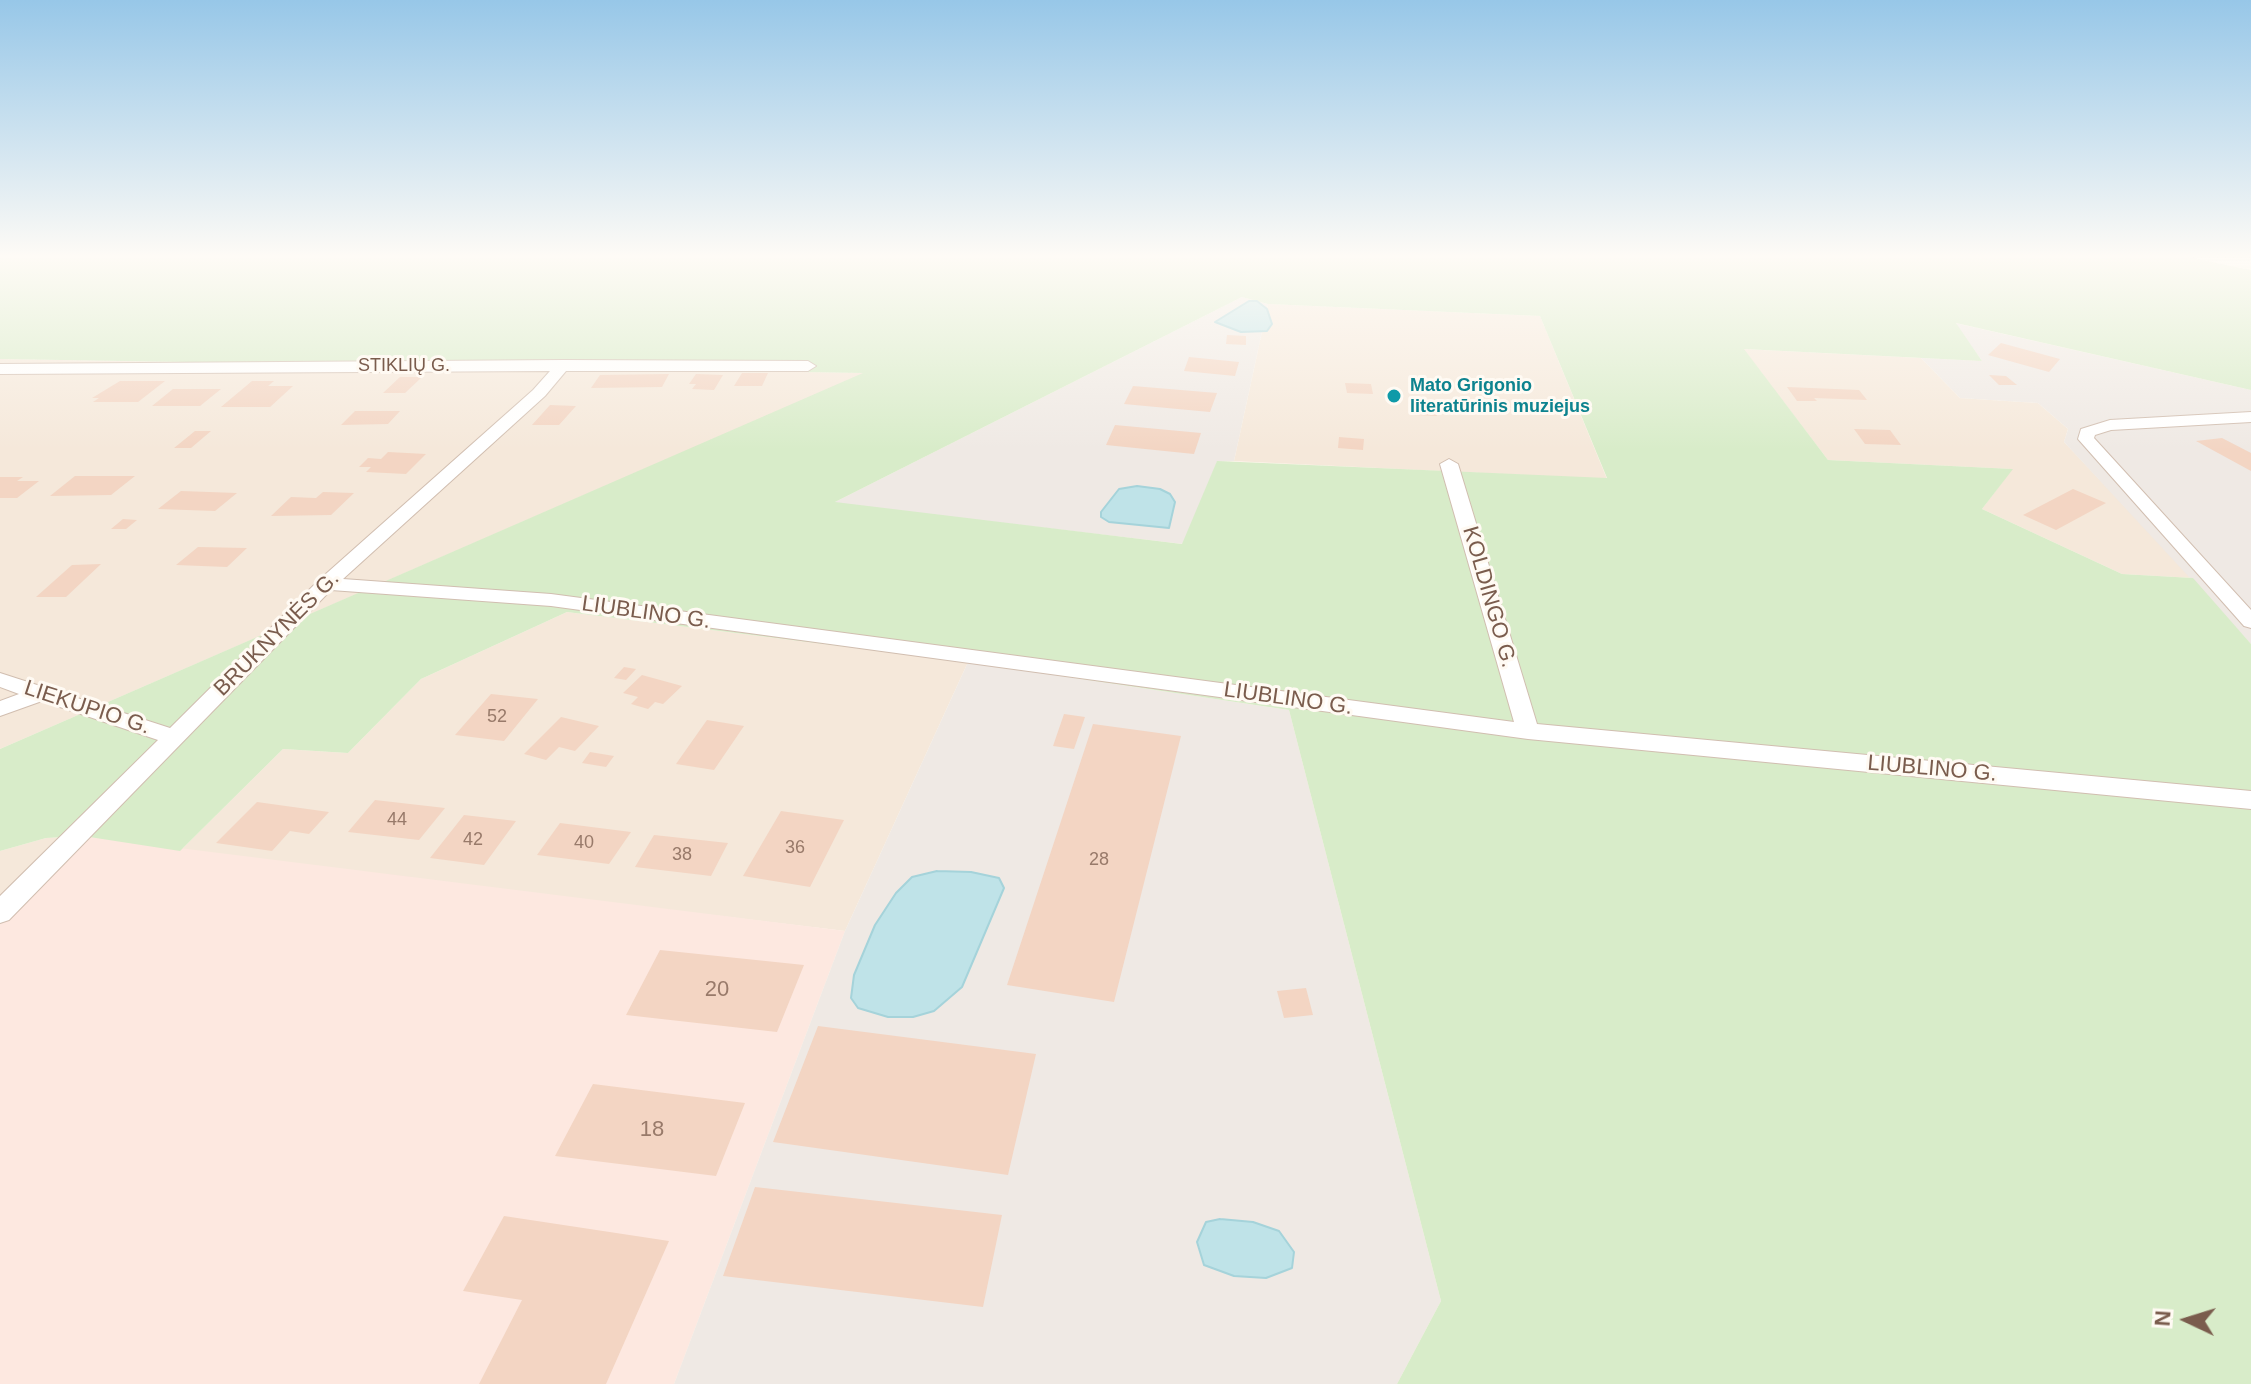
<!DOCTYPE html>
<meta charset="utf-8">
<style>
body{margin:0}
#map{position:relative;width:2251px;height:1384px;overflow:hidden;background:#fdf6ec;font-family:Arial,sans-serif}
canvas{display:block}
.north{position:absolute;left:2147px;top:1280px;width:80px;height:80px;-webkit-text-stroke:6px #fffaf3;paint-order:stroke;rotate:274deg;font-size:22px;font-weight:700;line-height:32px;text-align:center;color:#7a5c4d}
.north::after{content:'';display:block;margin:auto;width:28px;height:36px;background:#7a5c4d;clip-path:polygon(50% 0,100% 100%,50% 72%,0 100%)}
</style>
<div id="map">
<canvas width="2251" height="1384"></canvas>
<div class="north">N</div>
</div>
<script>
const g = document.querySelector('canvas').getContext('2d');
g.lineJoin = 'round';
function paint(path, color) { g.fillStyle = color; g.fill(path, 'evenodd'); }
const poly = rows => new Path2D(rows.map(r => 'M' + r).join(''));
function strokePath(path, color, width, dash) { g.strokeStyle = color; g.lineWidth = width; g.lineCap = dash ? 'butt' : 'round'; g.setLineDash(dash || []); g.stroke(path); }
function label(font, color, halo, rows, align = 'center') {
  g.font = font + ' Arial,sans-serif'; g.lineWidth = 6; g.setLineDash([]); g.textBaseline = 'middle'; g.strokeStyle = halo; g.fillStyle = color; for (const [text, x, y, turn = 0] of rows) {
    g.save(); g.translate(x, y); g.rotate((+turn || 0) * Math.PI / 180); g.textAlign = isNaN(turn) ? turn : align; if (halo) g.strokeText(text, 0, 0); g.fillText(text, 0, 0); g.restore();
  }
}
paint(poly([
 [1268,304,1540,316,1607,479,1234,461],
 [1743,349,1921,358,1960,398,2038,403,2068,429,2064,442,2193,578,2122,574,1982,509,2012,469,1828,460],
 [0,359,865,373,0,749],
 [567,612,968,662,845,931,180,851,283,749,348,753,421,679],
 [83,836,0,921,0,851,46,838]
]), '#f5e8da');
paint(poly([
 [83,836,845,931,674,1384,0,1384,0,921]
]), '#fde8e0');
paint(poly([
 [1242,297,1268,304,1234,461,1217,462,1183,544,833,503],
 [1955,323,2251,390,2251,644,2064,442,2068,429,2038,403,1960,398,1921,358,1982,361],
 [968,662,1289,710,1441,1301,1397,1384,674,1384,845,931]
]), '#efe9e4');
paint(poly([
 [0,256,2182,256,2251,270,2251,390,1956,323,1982,361,1744,349,1828,460,2013,469,1982,509,2122,574,2193,578,2251,644,2251,1384,1397,1384,1441,1301,1289,710,968,662,567,612,421,679,348,753,283,749,180,851,83,836,46,838,0,851,0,749,863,373,0,359],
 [1242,297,1268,304,1540,316,1607,478,1217,461,1182,544,835,502]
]), '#d8ecc9');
const water = poly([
 [1249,301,1257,301,1267,309,1272,324,1267,331,1241,332,1215,322,1249,301],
 [1137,486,1160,489,1170,494,1175,502,1169,528,1109,522,1101,517,1101,512,1119,489,1137,486],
 [937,871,971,872,999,878,1004,888,962,987,934,1011,913,1017,888,1017,858,1008,851,998,854,975,875,925,896,893,912,877,937,871],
 [1220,1219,1253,1222,1279,1231,1294,1252,1292,1268,1266,1278,1234,1276,1204,1265,1197,1242,1206,1222,1220,1219]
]);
paint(water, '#bfe3e8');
strokePath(water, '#a5d3da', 2);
paint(poly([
 [1227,335,1246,336,1246,345,1226,344],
 [2001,343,2060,359,2049,372,1988,355],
 [1189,357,1239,362,1235,376,1184,371],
 [742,373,768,373,762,386,734,386],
 [669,374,662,387,591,388,600,375],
 [696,374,723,375,714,390,692,389,696,384,689,384],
 [1989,375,2006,376,2017,385,1999,385],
 [400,377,422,377,405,393,383,393],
 [120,381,165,381,138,402,93,402,99,398,92,398],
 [252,381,274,381,268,386,293,386,270,407,221,407],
 [1345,383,1371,384,1373,394,1347,393],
 [1133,386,1217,393,1210,412,1124,404],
 [1787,387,1859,390,1867,400,1814,398,1817,401,1797,401],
 [173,389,221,389,200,406,152,406],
 [1411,399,1449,401,1452,411,1435,410,1437,416,1414,415],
 [550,405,576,406,559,425,532,425],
 [355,411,400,411,388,424,341,425],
 [1115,425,1201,433,1194,454,1106,445],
 [1854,429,1890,430,1901,445,1865,444],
 [195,431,211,431,191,448,174,448],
 [1339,437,1364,439,1363,450,1338,448],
 [2222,438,2251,453,2251,471,2196,441],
 [388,452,426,454,406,474,366,472,371,467,359,467,368,458,381,459],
 [75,476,135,476,111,495,50,496],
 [0,477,23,477,17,481,39,481,17,498,0,498],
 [2073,489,2106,503,2056,530,2023,515],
 [181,491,237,493,215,511,158,509],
 [323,492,354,493,331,515,271,516,291,497,316,498],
 [123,519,137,520,126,529,111,529],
 [198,547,247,548,227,567,176,565],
 [101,564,66,597,36,597,72,565],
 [624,667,636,669,626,680,614,678],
 [642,675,682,686,663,704,655,702,648,709,631,704,638,697,623,693],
 [491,694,538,699,504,741,455,735],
 [1064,714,1085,717,1074,749,1053,746],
 [561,717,599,726,575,751,559,747,546,760,524,754],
 [707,720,744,726,714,770,676,764],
 [1093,724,1181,736,1114,1002,1007,985],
 [590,752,614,756,606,767,582,763],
 [375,800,445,808,419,840,348,832],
 [257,802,329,812,309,834,290,831,272,851,216,843],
 [781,811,844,820,810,887,743,876],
 [464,815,516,821,484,865,430,858],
 [560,823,631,832,609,864,537,855],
 [654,835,728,843,711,876,635,867],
 [660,950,804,965,777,1032,626,1015],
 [1306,988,1313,1015,1284,1018,1277,991],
 [818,1026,1036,1054,1008,1175,773,1142],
 [593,1084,745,1103,716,1176,555,1156],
 [755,1187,1002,1215,983,1307,723,1276],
 [504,1216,669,1241,606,1384,479,1384,522,1300,463,1291]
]), '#f3d5c3');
const street = poly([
 [564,360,808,361,816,366,808,371,566,371,545,396,343,579,551,594,1514,722,1440,464,1449,459,1458,464,1537,724,2251,791,2251,809,1528,739,551,606,331,590,9,920,0,923,0,896,158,740,42,701,0,716,0,701,19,694,0,687,0,673,170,728,319,580,533,390,550,371,0,374,0,364,564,360],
 [2251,412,2251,422,2111,430,2095,435,2094,438,2251,610,2251,628,2244,626,2078,439,2081,429,2110,420,2251,412]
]);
strokePath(street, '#d1beb0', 2);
paint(street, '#fff');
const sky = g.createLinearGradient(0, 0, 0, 450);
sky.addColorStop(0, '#97c7e8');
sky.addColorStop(0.57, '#fefbf6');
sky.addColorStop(1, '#fefbf600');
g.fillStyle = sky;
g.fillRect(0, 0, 2251, 450);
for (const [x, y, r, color] of [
 [1394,396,8,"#0f9aa8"]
]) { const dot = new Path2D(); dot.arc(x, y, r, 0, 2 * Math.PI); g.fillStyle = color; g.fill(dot); strokePath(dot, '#fffaf3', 3); }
label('18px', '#7a5c4d', '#fffaf3', [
 ["STIKLIŲ G.",404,366]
]);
label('bold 18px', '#0d838f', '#fffaf3', [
 ["Mato Grigonio",1410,386],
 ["literatūrinis muziejus",1410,407]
], 'left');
label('18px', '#987a6a', null, [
 ["52",497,717],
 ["44",397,820],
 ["42",473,840],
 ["40",584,843],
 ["36",795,848],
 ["38",682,855],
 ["28",1099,860]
]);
label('22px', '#7a5c4d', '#fffaf3', [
 ["KOLDINGO G.",1489,597,74],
 ["LIUBLINO G.",646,613,8],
 ["BRUKNYNĖS G.",277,634,-45],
 ["LIUBLINO G.",1288,699,8],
 ["LIEKUPIO G.",87,708,18],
 ["LIUBLINO G.",1932,769,5]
]);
label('22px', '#987a6a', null, [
 ["20",717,990],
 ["18",652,1130]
]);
</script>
